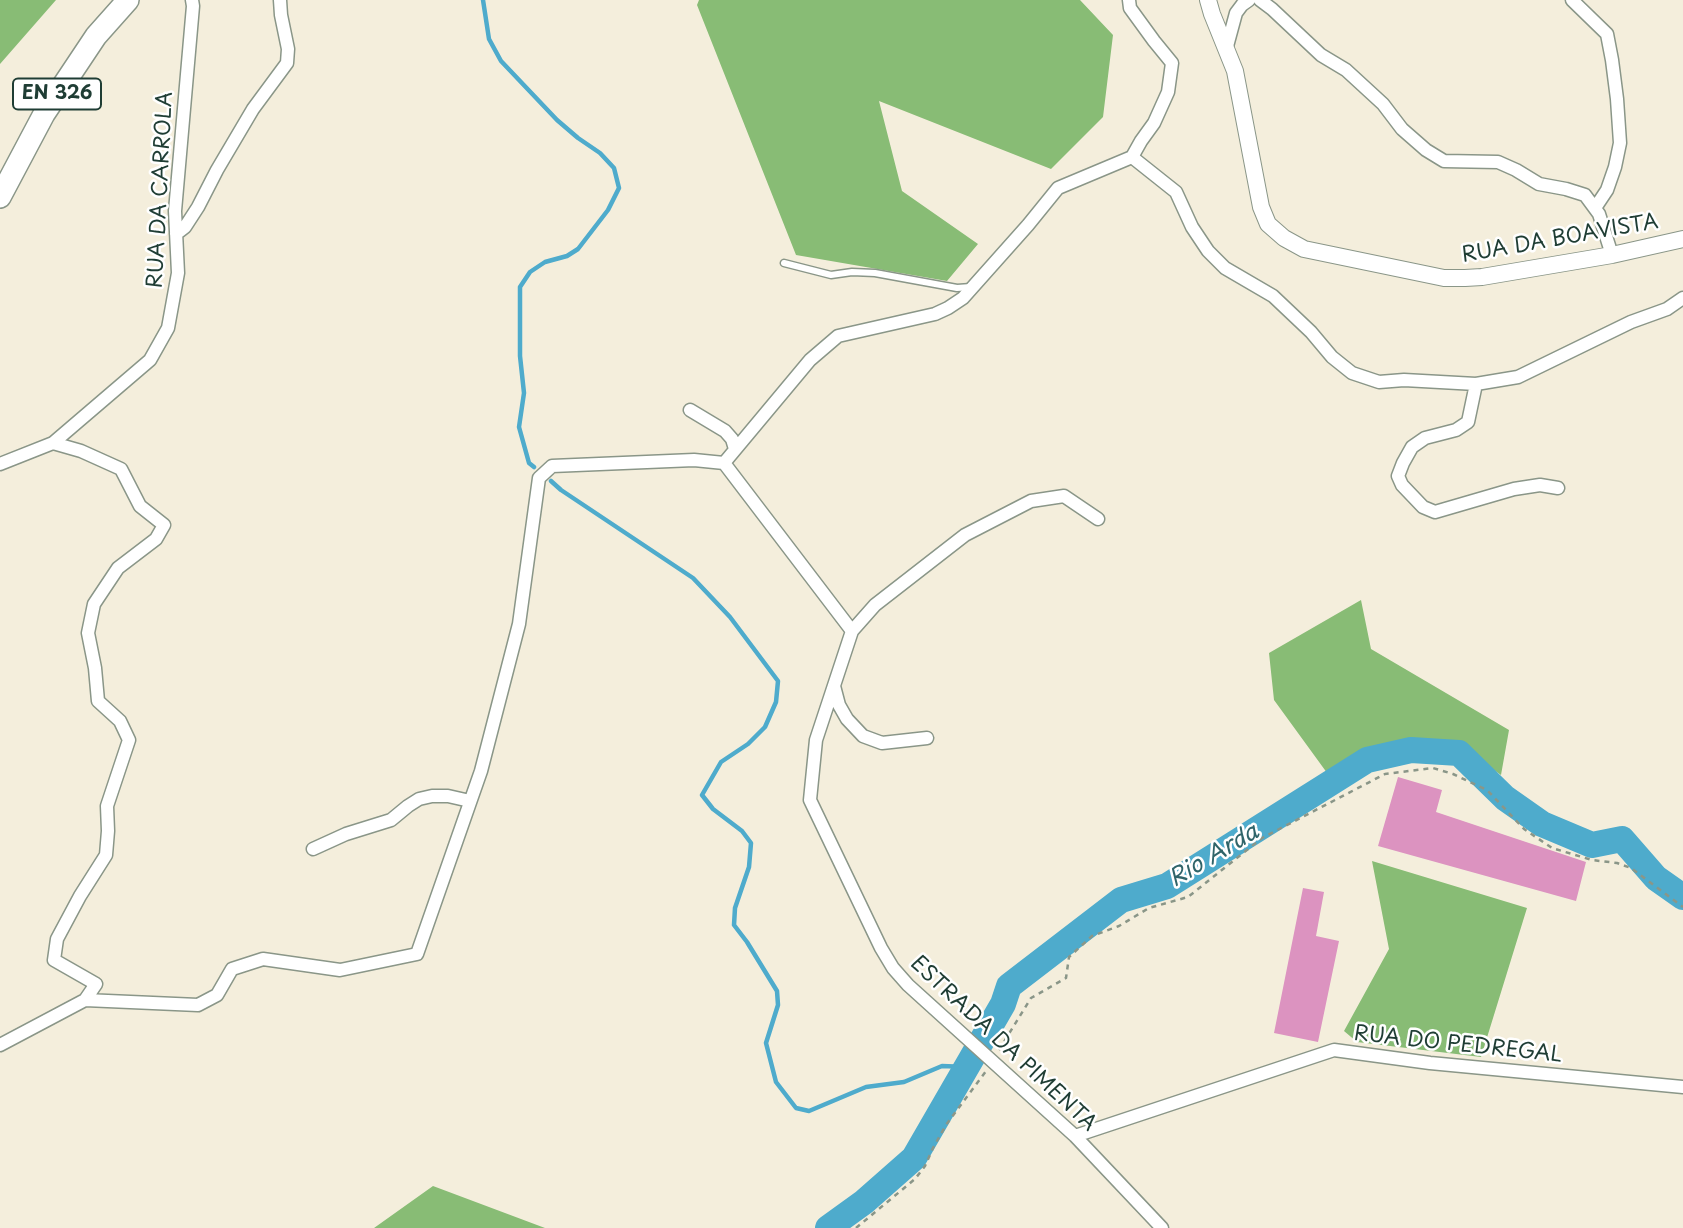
<!DOCTYPE html>
<style>
body{margin:0}
canvas{display:block;background:#f4eedc}
</style>
<canvas width="1683" height="1228"></canvas>
<script>
const g = document.querySelector('canvas').getContext('2d');
g.lineJoin = 'round';
function paint(path, color) { g.fillStyle = color; g.fill(path, 'evenodd'); }
const poly = rows => new Path2D(rows.map(r => 'M' + r).join(''));
function strokePath(path, color, width, dash) { g.strokeStyle = color; g.lineWidth = width; g.lineCap = dash ? 'butt' : 'round'; g.setLineDash(dash || []); g.stroke(path); }
function label(font, color, halo, rows, align = 'center') {
  g.font = font + ' "Playpen Sans",sans-serif'; g.lineWidth = 5; g.setLineDash([]); g.textBaseline = 'middle'; g.strokeStyle = halo; g.fillStyle = color; for (const [text, x, y, turn = 0] of rows) {
    g.save(); g.translate(x, y); g.rotate((+turn || 0) * Math.PI / 180); g.textAlign = isNaN(turn) ? turn : align; if (halo) g.strokeText(text, 0, 0); g.fillText(text, 0, 0); g.restore();
  }
}
paint(poly([
 [0,0,56,0,0,64],
 [699,0,1080,0,1113,35,1103,117,1051,169,879,101,902,191,978,244,947,281,796,255,697,5],
 [1361,600,1371,649,1509,730,1501,775,1463,748,1410,742,1365,755,1330,777,1274,700,1269,653],
 [1372,861,1527,908,1481,1057,1357,1042,1344,1031,1389,949],
 [433,1186,545,1228,374,1228]
]), '#88bc75');
strokePath(poly([
 [483,0,489,39,501,61,557,120,578,138,600,153,614,168,619,188,608,210,578,249,567,256,545,262,530,272,520,287,520,356,524,393,519,427,529,463,534,467],
 [551,481,561,490,693,578,730,617,778,681,776,702,765,727,748,744,721,762,702,795,713,809,742,831,751,843,749,867,735,908,734,925,747,942,777,991,778,1005,766,1043,776,1082,796,1108,809,1111,866,1087,904,1082,942,1066,967,1067]
]), '#4eabcc', 4.5);
strokePath(poly([
 [828,1228,864,1202,914,1158,1003,1004,1009,986,1121,900,1167,886,1367,760,1411,750,1459,753,1505,798,1542,824,1592,845,1622,839,1656,878,1683,897]
]), '#4eabcc', 26);
paint(poly([
 [1398,777,1442,790,1436,812,1586,862,1576,901,1378,846],
 [1303,888,1324,892,1316,936,1339,941,1318,1042,1274,1033]
]), '#dc93c0');
const service = poly([
 [784,263,831,275,852,272,875,273,957,288,971,287]
]);
const minor = poly([
 [1260,0,1272,9,1321,55,1346,70,1383,104,1402,129,1426,150,1444,161,1498,162,1516,170,1539,184,1566,189,1585,195,1599,214,1612,255],
 [1572,0,1607,34,1612,60,1617,99,1620,143,1615,167,1607,190,1595,208],
 [1226,50,1236,13,1242,5,1249,0],
 [1132,157,1176,192,1192,227,1208,251,1225,268,1273,296,1311,332,1332,357,1352,373,1379,382,1404,380,1476,384,1518,377,1631,322,1667,309,1683,298],
 [176,234,185,227,198,207,217,170,253,109,287,63,288,49,281,15,280,0],
 [1476,384,1468,422,1456,430,1425,438,1412,447,1403,463,1398,476,1402,485,1423,507,1435,512,1514,489,1540,485,1558,488],
 [690,410,725,431,732,439,735,449],
 [53,443,81,451,121,469,140,506,164,525,156,539,118,568,94,604,88,633,95,668,98,701,120,721,129,740,107,806,108,831,106,855,80,896,57,939,54,960,96,984,85,1000],
 [724,463,810,360,838,336,935,314,948,308,963,298,1028,225,1058,188,1132,157,1141,141,1154,123,1168,92,1172,63,1154,41,1130,8,1129,0],
 [0,464,53,443,150,360,168,328,178,273,175,211,193,6,192,0],
 [852,631,875,605,965,535,1031,501,1064,496,1098,519],
 [834,686,839,705,847,719,863,736,882,743,927,738],
 [313,849,346,834,391,820,408,806,419,799,432,796,448,796,470,801],
 [0,1045,85,1000,198,1005,217,995,232,969,263,959,340,970,417,954,481,771,519,624,539,478,552,466,694,460,724,463,852,631,816,740,810,800,881,948,893,968,908,985,1075,1136,1162,1228],
 [1075,1136,1334,1050,1430,1063,1683,1087]
]);
const tertiary = poly([
 [1208,0,1212,14,1235,71,1261,207,1268,224,1284,238,1304,249,1444,278,1465,278,1482,277,1612,255,1683,239]
]);
const primary = poly([
 [0,197,44,114,96,36,128,0]
]);
strokePath(service, '#8a9688', 9);
strokePath(minor, '#8a9688', 15);
strokePath(tertiary, '#8a9688', 18);
strokePath(primary, '#8a9688', 24);
strokePath(poly([
 [999,1050,1031,998,1066,978,1069,957,1092,936,1119,926,1149,908,1188,897,1262,838,1385,774,1433,768,1453,774,1487,790,1524,829,1552,848,1592,860,1617,863,1631,868,1683,907],
 [856,1228,915,1179,925,1166,933,1148,946,1125,986,1071]
]), '#8a9688', 2.5, [5, 5]);
strokePath(service, '#fff', 6);
strokePath(minor, '#fff', 12);
strokePath(tertiary, '#fff', 16);
strokePath(primary, '#fff', 21);
for (const [x, y, w] of [
 [57,94,88]
]) { const box = new Path2D(); box.roundRect(x - w / 2, y - 15.5, w, 31, 5); g.fillStyle = '#fff'; g.fill(box); strokePath(box, '#1f3d34', 2); }
label('bold 19px', '#1f3d34', null, [
 ["EN 326",57,94]
]);
label('21px', '#1f3d34', '#fff', [
 ["RUA DA CARROLA",161,190,-87],
 ["RUA DA BOAVISTA",1560,239,-10],
 ["ESTRADA DA PIMENTA",1003,1044,43],
 ["RUA DO PEDREGAL",1458,1045,6]
]);
label('italic 23px', '#2f6469', '#fff', [
 ["Rio Arda",1214,856,-31]
]);
</script>
